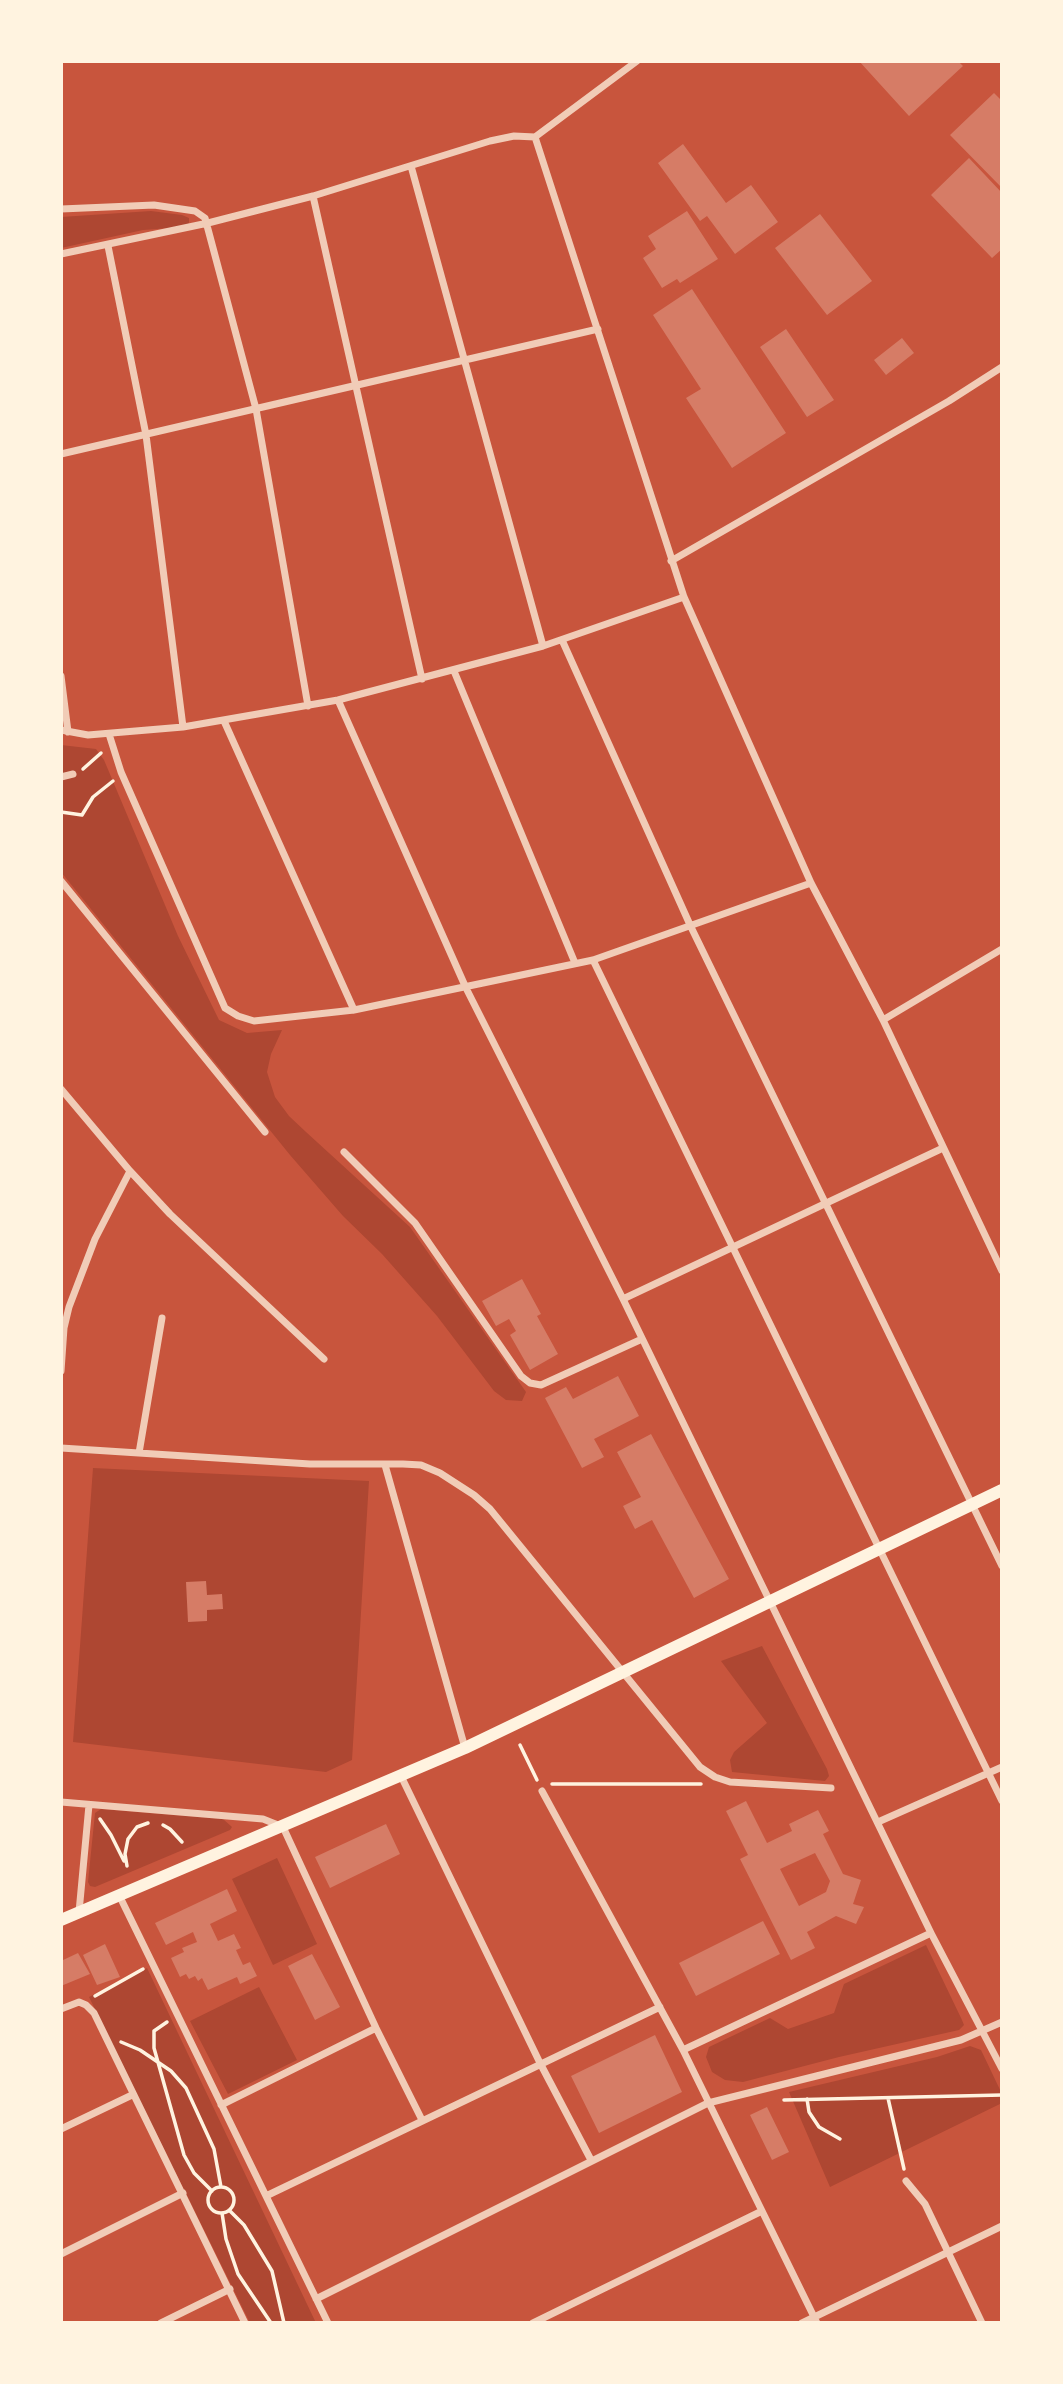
<!DOCTYPE html>
<style>
body{margin:0}
#map{position:relative;width:1063px;height:2384px;overflow:hidden;background:#c8553d;font-family:"Asap Condensed",sans-serif}
canvas{display:block}
.frame{position:absolute;inset:0;border:63px solid #fff3e0;pointer-events:none}
</style>
<div id="map">
<canvas width="1063" height="2384"></canvas>
<div class="frame"></div>
</div>
<script>
const g = document.querySelector('canvas').getContext('2d');
g.lineJoin = 'round';
function paint(path, color) { g.fillStyle = color; g.fill(path, 'evenodd'); }
const poly = rows => new Path2D(rows.map(r => 'M' + r).join(''));
function strokePath(path, color, width, dash) { g.strokeStyle = color; g.lineWidth = width; g.lineCap = dash ? 'butt' : 'round'; g.setLineDash(dash || []); g.stroke(path); }
paint(poly([
 [151,211,182,215,189,218,189,223,183,227,143,230,61,248,61,217],
 [61,745,96,749,104,760,178,936,219,1020,247,1033,282,1030,271,1054,267,1072,275,1097,289,1116,306,1132,410,1227,526,1392,522,1401,506,1400,494,1391,437,1316,382,1254,343,1216,290,1155,61,872],
 [93,1468,369,1481,352,1760,326,1772,73,1742],
 [762,1646,827,1769,829,1776,825,1781,732,1772,730,1760,734,1752,767,1723,721,1661],
 [101,1809,223,1819,232,1827,230,1830,95,1887,90,1886,88,1882,95,1813],
 [277,1858,317,1944,273,1965,232,1879],
 [926,1945,962,2020,964,2025,959,2030,839,2057,743,2082,725,2080,712,2072,706,2057,709,2047,770,2018,788,2029,834,2013,844,1984],
 [147,1968,316,2323,250,2323,89,1997],
 [259,1987,297,2060,228,2094,190,2021],
 [970,2046,981,2050,1002,2094,1002,2103,830,2187,789,2092,937,2057]
]), '#ae4732');
paint(poly([
 [859,61,958,61,963,66,909,116],
 [994,93,1002,101,1002,188,950,135],
 [683,144,726,203,751,185,778,222,735,254,707,216,700,221,658,163],
 [969,158,1002,193,1002,249,992,258,931,195],
 [687,211,718,259,680,283,677,279,662,288,643,258,656,249,648,236],
 [820,214,872,281,827,315,775,248],
 [692,289,786,433,732,468,686,398,701,389,653,315],
 [786,329,834,400,807,417,760,347],
 [902,338,914,353,886,375,874,360],
 [522,1279,541,1314,537,1316,558,1354,530,1370,510,1335,516,1331,509,1319,496,1326,482,1301],
 [618,1376,639,1416,594,1439,604,1457,582,1468,545,1398,566,1387,573,1399],
 [651,1434,729,1579,694,1598,652,1520,635,1529,623,1506,641,1497,617,1452],
 [206,1581,207,1595,222,1594,223,1609,207,1610,207,1621,188,1622,186,1582],
 [746,1801,767,1843,792,1831,789,1824,818,1810,829,1831,823,1834,843,1874,861,1880,853,1904,864,1907,856,1924,836,1916,807,1932,815,1948,791,1960,740,1859,748,1855,726,1811],
 [815,1853,830,1881,826,1892,799,1906,780,1869],
 [386,1824,400,1854,330,1888,315,1857],
 [227,1889,237,1911,210,1924,218,1941,234,1934,241,1948,236,1950,243,1965,250,1962,257,1976,240,1984,237,1977,208,1990,202,1978,198,1981,195,1976,189,1979,186,1974,180,1977,171,1958,184,1952,182,1948,197,1942,193,1932,166,1945,155,1923],
 [763,1921,780,1954,696,1996,679,1963],
 [105,1944,120,1977,97,1985,83,1955],
 [78,1953,90,1974,61,1986,61,1961],
 [312,1954,340,2007,315,2020,288,1966],
 [655,2035,682,2092,599,2133,571,2076],
 [767,2107,789,2152,772,2160,750,2115]
]), '#d67c66');
strokePath(poly([
 [83,769,101,753],
 [61,812,82,815,93,797,113,781],
 [520,1745,537,1780],
 [552,1784,701,1784],
 [100,1819,111,1835,124,1861],
 [163,1825,170,1829,182,1842],
 [127,1866,125,1854,128,1839,137,1827,148,1823],
 [95,1996,143,1969],
 [167,2022,154,2031,154,2048,184,2155,194,2173,212,2191],
 [121,2042,140,2050,171,2071,186,2088,214,2149,221,2187],
 [888,2098,904,2169],
 [807,2099,809,2112,819,2127,840,2139],
 [784,2100,1002,2095],
 '208 2200a13 13 0 1 1 26 0a13 13 0 1 1-26 0Z',
 [229,2210,244,2225,272,2271,284,2323],
 [222,2213,226,2239,238,2274,271,2323]
]), '#fff3e0', 3.5);
strokePath(poly([
 [535,137,684,597,811,883,883,1020,1002,1271],
 [411,166,543,646],
 [313,196,422,679],
 [61,209,154,205,195,211,205,218,256,409,308,706],
 [108,246,146,435,183,727],
 [61,254,208,223,313,196,490,141,514,136,535,137,637,61],
 [61,454,598,329],
 [671,561,949,401,1002,367],
 [562,640,691,927,1002,1566],
 [454,671,575,963],
 [61,676,68,732],
 [338,700,466,988,623,1299,931,1933,1002,2069],
 [224,721,354,1010],
 [61,730,88,735,183,727,338,700,543,646,684,597],
 [109,734,121,772,225,1008,238,1016,254,1021,354,1010,593,960,811,883],
 [61,777,73,774],
 [61,881,265,1132],
 [593,960,1002,1801],
 [883,1020,1002,949],
 [61,1089,130,1171,170,1214,324,1359],
 [344,1152,415,1223,521,1376,530,1383,541,1385,642,1339],
 [623,1299,943,1148],
 [61,1371,64,1328,69,1307,95,1239,130,1171],
 [61,1448,310,1464,403,1464,421,1465,440,1473,474,1495,490,1509,700,1767,715,1777,730,1782,831,1788],
 [139,1453,162,1318],
 [385,1465,465,1748],
 [401,1776,540,2063,591,2160],
 [542,1791,683,2050,817,2323],
 [61,1802,263,1819,283,1827,376,2028,422,2120],
 [878,1822,1002,1767],
 [120,1897,328,2323],
 [79,1912,89,1805],
 [61,2009,79,2002,86,2005,94,2013,245,2323],
 [683,2050,931,1933],
 [221,2105,376,2028],
 [61,2129,132,2095],
 [906,2181,925,2204,982,2323],
 [266,2196,660,2007],
 [61,2254,183,2193],
 [316,2299,708,2103,961,2040,1002,2022],
 [161,2323,230,2289],
 [533,2323,762,2211],
 [802,2323,1002,2226]
]), '#f1ccb7', 7);
strokePath(poly([
 [61,1920,465,1748,1002,1490]
]), '#fff3e0', 12);
</script>
